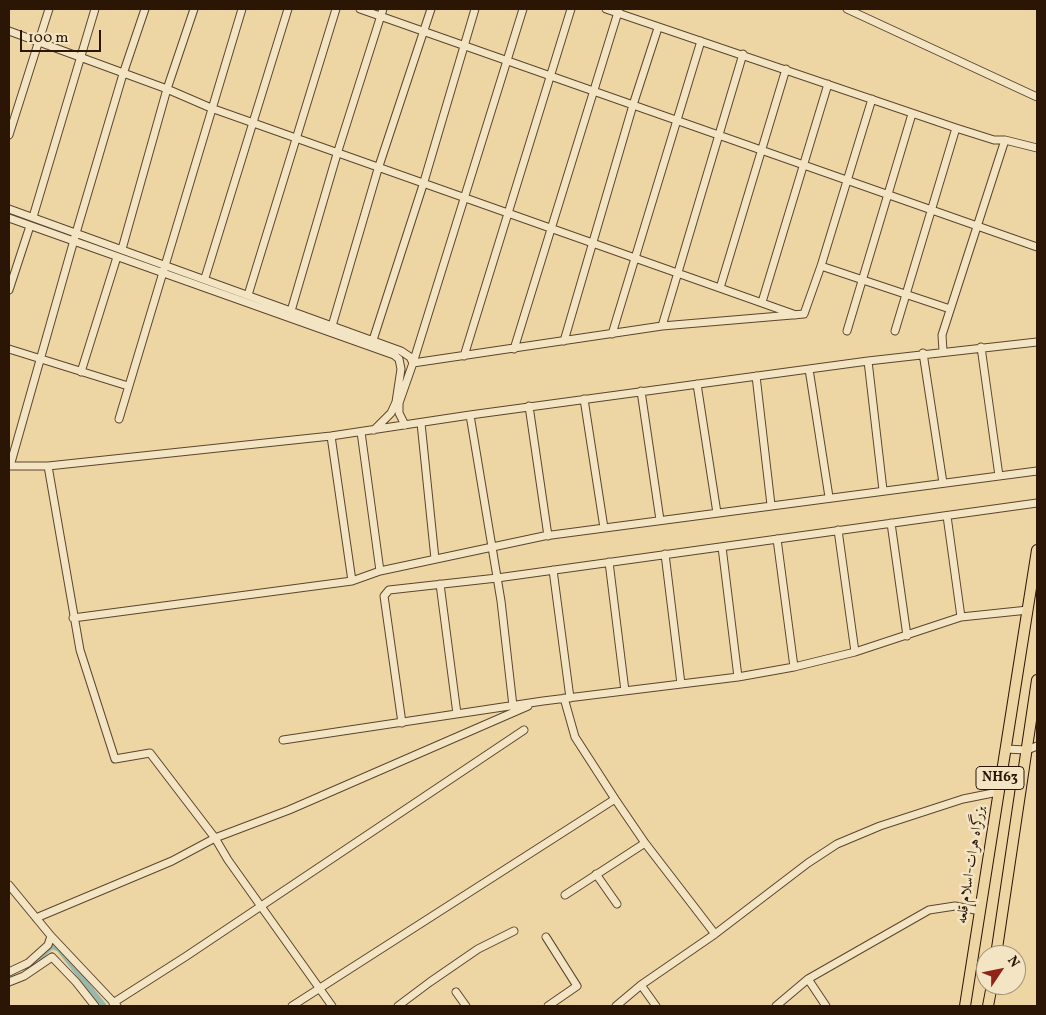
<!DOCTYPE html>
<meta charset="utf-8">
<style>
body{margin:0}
#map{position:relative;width:1046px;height:1015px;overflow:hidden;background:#edd5a4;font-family:Vollkorn,serif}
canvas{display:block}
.frame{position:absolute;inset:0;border:10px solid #2b1505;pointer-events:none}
.north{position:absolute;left:976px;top:945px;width:50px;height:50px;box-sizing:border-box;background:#f3e4c4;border:1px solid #a39178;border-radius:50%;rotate:56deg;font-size:14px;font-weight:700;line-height:20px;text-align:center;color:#2b1505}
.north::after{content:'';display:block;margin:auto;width:18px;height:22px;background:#8f2418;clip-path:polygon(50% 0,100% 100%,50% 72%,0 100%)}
.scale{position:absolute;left:20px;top:30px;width:81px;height:22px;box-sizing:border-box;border:2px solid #2b1505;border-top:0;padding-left:6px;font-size:15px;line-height:18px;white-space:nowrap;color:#2b1505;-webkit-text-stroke:4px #f3e4c4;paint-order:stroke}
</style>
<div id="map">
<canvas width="1046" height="1015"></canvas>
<div class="frame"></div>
<div class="north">N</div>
<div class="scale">100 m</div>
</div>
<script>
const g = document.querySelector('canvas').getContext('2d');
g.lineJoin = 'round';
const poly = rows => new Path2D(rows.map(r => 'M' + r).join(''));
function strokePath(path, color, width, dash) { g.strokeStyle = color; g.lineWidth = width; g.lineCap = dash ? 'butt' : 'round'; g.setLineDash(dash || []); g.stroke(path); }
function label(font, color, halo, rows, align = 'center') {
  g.font = font + ' Vollkorn,Amiri,serif'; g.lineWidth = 5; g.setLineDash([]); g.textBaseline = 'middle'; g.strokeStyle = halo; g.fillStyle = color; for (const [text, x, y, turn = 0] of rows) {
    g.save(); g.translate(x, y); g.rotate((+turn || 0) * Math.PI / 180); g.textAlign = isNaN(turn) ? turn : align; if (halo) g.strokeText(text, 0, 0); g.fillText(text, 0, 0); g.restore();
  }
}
strokePath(poly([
 [23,968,32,965,52,946,59,949,104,1006]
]), '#99b8ab', 5.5);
const minor = poly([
 [360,9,1037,247],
 [523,9,413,363,662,326,804,314,821,266,872,99],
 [606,9,956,128,994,140,1005,140,1037,148],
 [847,9,1037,97],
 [9,31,167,89,211,108,796,315],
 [9,135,49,9],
 [9,209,401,351,410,357,413,363,399,403,399,413,405,425],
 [33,217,95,9],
 [9,218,394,355,399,359,401,369,396,402,391,413,374,430],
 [122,249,167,89,194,9],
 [821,266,950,309],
 [205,278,288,9],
 [720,288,786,69],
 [9,290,30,226],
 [248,295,336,9],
 [762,302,828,84],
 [291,311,337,154,383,9],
 [332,326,378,169,431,9],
 [662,326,743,54],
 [847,331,912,114],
 [895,331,956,128],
 [612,334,701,41],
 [373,340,423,185,475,9],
 [564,341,633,105,658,28],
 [981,347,999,476],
 [9,349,128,386],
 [514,349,619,9],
 [943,351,942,335,1005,140],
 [923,353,943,483],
 [464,356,571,9],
 [868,361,883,490],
 [809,369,829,497],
 [81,372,117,257],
 [756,376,771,505],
 [697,384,717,513],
 [641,391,660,520],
 [584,399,604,528],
 [529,406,548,536],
 [470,415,501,601,513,706],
 [119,419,242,9],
 [421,423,435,559],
 [361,432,380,571],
 [331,436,352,581],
 [9,466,48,466,331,436,470,415,868,361,1037,342],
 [10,466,76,233,123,74,145,9],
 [48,466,80,650,115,759,150,753,215,838,228,860,332,1006],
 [947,516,961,617],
 [891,523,907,636],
 [838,530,855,652],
 [777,539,794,667],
 [722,547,738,677],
 [665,554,681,684],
 [609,562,625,691],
 [553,570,570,698],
 [440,584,457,714],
 [73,618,352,581,380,571,544,536,1037,471],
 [564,698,575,737,615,799,645,843,715,934],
 [402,723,384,596,389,590,497,578,1037,503],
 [283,740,543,701,738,677,794,667,855,652,961,617,1028,610],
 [1005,749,1027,750,1037,746],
 [596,874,617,904],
 [9,885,51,936,117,1006],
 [565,895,645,843],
 [36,918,172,861,215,838,289,810,528,706],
 [546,937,577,986,548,1006],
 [9,972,28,963,48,945,51,936],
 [808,979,826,1006],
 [9,982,24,976,52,957,76,982,95,1006],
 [641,985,656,1006],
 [456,992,466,1006],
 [113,1003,185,957,524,730],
 [292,1006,615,799],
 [398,1006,430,982,478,949,514,931],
 [616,1006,641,985,715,934,808,863,837,844,880,826,963,799,998,792],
 [776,1006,808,979,929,910,955,906,980,911]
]);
const highway = poly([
 [996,955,1037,680],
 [965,1006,1037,550],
 [988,1006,992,985]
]);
strokePath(minor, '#5c452d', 9);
strokePath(highway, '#2b1505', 12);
strokePath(minor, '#f3e4c4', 7);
strokePath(highway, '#edd5a4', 10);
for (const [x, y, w] of [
 [1000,778,48]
]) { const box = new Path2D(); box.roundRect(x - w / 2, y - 11.5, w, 23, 4); g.fillStyle = '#f3e4c4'; g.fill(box); strokePath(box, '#2b1505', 1); }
label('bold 14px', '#2b1505', null, [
 ["NH63",1000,778]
]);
label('15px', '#2b1505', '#f3e4c4', [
 ["بزرگراه هرات-اسلام قلعه",972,865,-81]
]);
</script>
